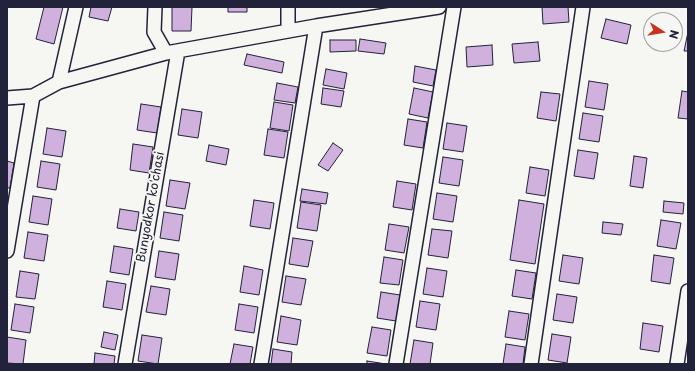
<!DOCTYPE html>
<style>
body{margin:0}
#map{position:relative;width:695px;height:371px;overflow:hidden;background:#f6f6f2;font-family:"Playpen Sans",sans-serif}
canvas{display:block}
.frame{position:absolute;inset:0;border:8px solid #22223b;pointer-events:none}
.north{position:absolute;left:643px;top:12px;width:40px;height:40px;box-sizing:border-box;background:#f6f6f2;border:1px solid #a1a1a9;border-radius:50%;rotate:102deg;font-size:11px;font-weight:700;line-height:16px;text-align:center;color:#22223b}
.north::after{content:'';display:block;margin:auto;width:14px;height:18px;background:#c8321e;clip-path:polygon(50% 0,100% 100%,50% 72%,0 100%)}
</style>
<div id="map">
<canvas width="695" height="371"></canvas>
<div class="frame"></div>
<div class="north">N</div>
</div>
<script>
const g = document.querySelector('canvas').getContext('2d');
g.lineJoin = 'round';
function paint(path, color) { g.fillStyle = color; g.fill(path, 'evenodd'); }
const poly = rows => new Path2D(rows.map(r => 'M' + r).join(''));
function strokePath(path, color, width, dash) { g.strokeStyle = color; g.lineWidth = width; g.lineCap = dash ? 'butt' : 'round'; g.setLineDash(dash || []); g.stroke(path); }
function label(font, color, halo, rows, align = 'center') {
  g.font = font + ' "Playpen Sans",sans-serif'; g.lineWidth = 4; g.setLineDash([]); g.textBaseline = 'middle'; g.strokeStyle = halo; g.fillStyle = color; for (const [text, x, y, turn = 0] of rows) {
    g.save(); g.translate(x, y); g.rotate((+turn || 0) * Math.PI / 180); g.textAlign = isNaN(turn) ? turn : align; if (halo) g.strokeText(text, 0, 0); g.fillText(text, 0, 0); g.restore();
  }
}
const building = poly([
 [44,7,63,7,54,44,36,39,44,7],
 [91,7,112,7,108,21,89,17,91,7],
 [172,7,192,7,191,31,172,31,172,7],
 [228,7,247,7,247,12,228,12,228,7],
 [542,7,568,7,569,22,543,24,542,7],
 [606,19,631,25,627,44,601,38,606,19],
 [688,32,688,51,684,51,688,32],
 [360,39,386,43,384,54,358,51,360,39],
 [330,40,356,40,356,51,330,52,330,40],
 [538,42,540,61,514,63,512,44,538,42],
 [492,45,493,65,467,67,466,47,492,45],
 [247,54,284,62,282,73,244,65,247,54],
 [415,66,436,70,433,86,413,82,415,66],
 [326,69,347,73,344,89,323,85,326,69],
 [589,81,608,84,604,110,585,107,589,81],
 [277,83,298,87,295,103,274,100,277,83],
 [323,88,344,91,341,107,321,104,323,88],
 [414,88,433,92,428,118,409,114,414,88],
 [682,91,688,92,688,119,678,118,682,91],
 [541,92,560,94,556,121,537,118,541,92],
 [274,102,293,105,289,131,270,128,274,102],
 [141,104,161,107,157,133,137,130,141,104],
 [182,109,202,112,198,138,178,135,182,109],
 [583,113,603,116,599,142,579,139,583,113],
 [408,119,427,122,423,148,404,145,408,119],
 [447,123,467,126,463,152,443,149,447,123],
 [47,128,66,131,62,157,43,154,47,128],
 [268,129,288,132,284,158,264,155,268,129],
 [333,143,343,150,328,171,318,165,333,143],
 [133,144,153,147,149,173,130,170,133,144],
 [209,145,229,149,226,165,206,161,209,145],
 [578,150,598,153,594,179,574,176,578,150],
 [634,156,647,158,643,188,630,186,634,156],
 [443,157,463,160,459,186,439,183,443,157],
 [7,161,14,163,10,188,7,188,7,161],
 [41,161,60,164,56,190,37,187,41,161],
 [530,167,549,170,545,196,526,193,530,167],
 [170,180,190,183,185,209,166,206,170,180],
 [397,181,416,184,412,210,393,207,397,181],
 [302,189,328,193,326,204,300,201,302,189],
 [437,193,457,196,453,222,433,219,437,193],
 [33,196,52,199,48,225,29,222,33,196],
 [254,200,274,203,270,229,250,226,254,200],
 [519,200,544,204,535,264,510,260,519,200],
 [664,201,684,203,683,214,663,212,664,201],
 [301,202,321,205,317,231,297,228,301,202],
 [120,209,139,212,136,231,117,228,120,209],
 [164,212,183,215,179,241,160,238,164,212],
 [661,220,681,223,676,249,657,246,661,220],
 [603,222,623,224,621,235,602,233,603,222],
 [389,224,409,227,404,253,385,250,389,224],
 [432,229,452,231,448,258,428,255,432,229],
 [28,232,48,235,44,261,24,258,28,232],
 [293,238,313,241,308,267,289,264,293,238],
 [114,246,133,249,129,275,110,272,114,246],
 [159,251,179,254,175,280,155,277,159,251],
 [563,255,583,258,579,284,559,281,563,255],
 [654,255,674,258,670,284,651,281,654,255],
 [384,257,403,260,399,285,380,283,384,257],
 [244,266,263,270,259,295,240,292,244,266],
 [427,268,447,271,443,297,423,294,427,268],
 [516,270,536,273,532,299,512,296,516,270],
 [20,271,39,274,35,299,16,297,20,271],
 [286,276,306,279,301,305,282,302,286,276],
 [107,281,126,284,122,310,103,307,107,281],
 [151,286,170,289,166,315,146,312,151,286],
 [381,292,400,295,396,321,377,318,381,292],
 [557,294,577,297,573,323,553,320,557,294],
 [420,301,440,304,436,330,416,327,420,301],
 [15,304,34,307,30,333,11,330,15,304],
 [239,304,258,307,254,333,235,330,239,304],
 [509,311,529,314,525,340,505,337,509,311],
 [281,316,301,320,297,345,277,342,281,316],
 [643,323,663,326,659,352,640,349,643,323],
 [372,327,391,330,387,356,367,353,372,327],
 [104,332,118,335,115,350,101,347,104,332],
 [552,334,571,337,567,363,548,360,552,334],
 [142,335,162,338,158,364,138,361,142,335],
 [7,337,26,340,23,364,7,363,7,337],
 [414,340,433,343,430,364,410,364,414,340],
 [234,344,253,347,250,364,230,364,234,344],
 [506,344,525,347,523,364,503,364,506,344],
 [273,349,292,352,291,364,271,364,273,349],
 [95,353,115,356,114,364,94,364,95,353],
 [367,361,386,364,367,364,367,361]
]);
paint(building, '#d0b1dd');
strokePath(building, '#22223b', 1);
const minor = poly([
 [155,7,154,32,166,53],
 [288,7,288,31],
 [59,82,76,7],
 [7,98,33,96,59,82,166,53,316,26,439,7],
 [7,251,33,96],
 [125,364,178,51],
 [261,364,316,26],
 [396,364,454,7],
 [531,364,583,7],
 [677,364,688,291]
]);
strokePath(minor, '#22223b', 16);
strokePath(minor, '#f6f6f2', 13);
label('12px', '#22223b', '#f6f6f2', [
 ["Bunyodkor ko'chasi",151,207,-80]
]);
</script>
